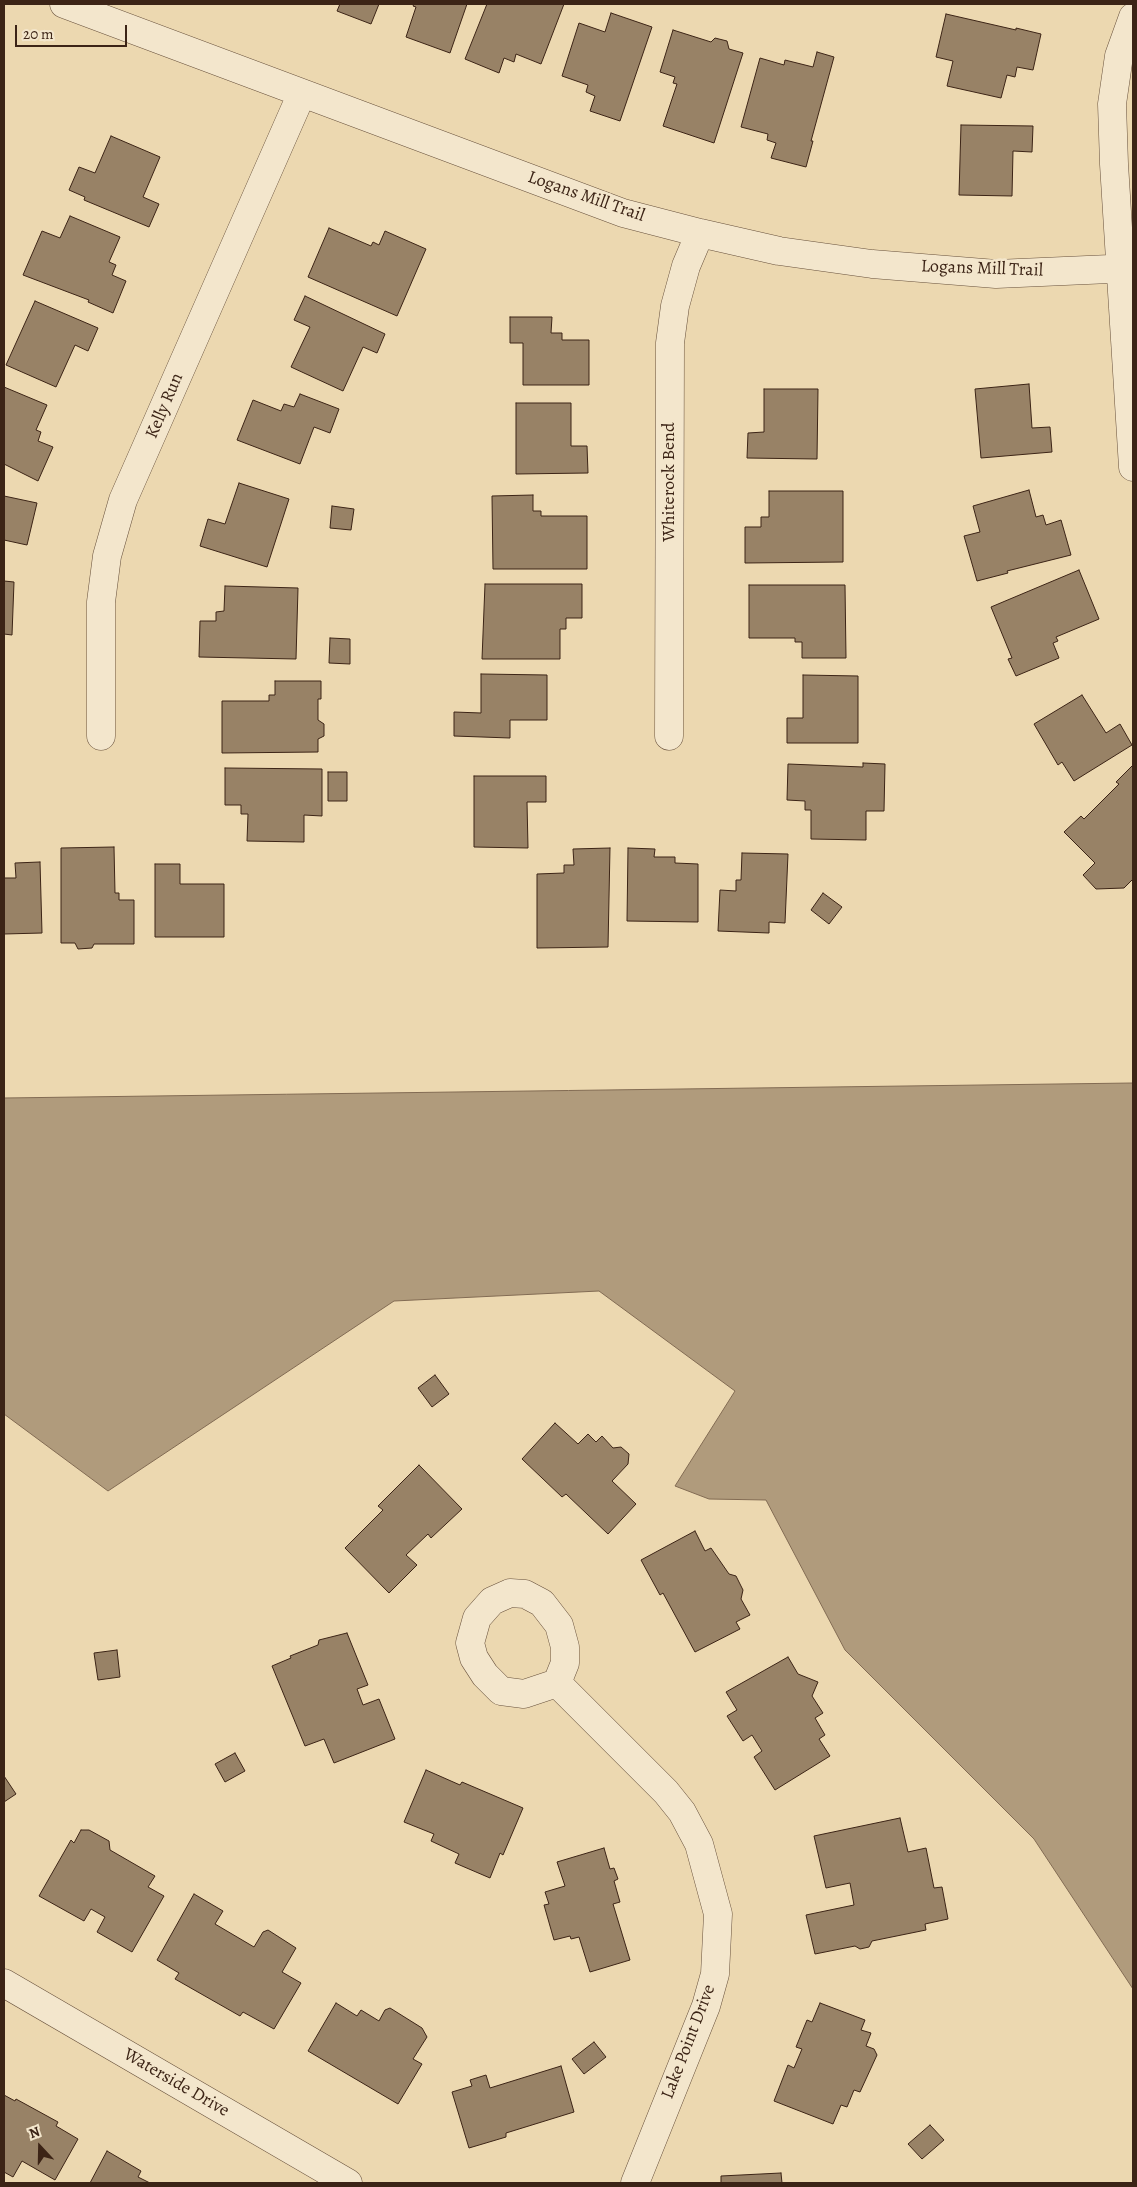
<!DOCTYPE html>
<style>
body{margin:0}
#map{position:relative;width:1137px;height:2187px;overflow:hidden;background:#ecd8b0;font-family:Alegreya,serif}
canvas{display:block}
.frame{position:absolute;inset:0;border:5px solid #3c2416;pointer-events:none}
.north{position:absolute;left:15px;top:2122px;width:50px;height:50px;-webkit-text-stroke:4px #f3e6cc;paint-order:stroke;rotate:339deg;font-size:14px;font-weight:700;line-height:20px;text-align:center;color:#3c2416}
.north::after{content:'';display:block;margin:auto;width:18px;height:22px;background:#3c2416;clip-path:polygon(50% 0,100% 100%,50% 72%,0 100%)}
.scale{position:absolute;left:15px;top:25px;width:112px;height:22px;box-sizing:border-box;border:2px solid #3c2416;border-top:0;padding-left:6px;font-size:15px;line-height:18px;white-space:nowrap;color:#3c2416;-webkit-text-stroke:4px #f3e6cc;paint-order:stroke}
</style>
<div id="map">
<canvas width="1137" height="2187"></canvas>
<div class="frame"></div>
<div class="north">N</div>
<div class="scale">20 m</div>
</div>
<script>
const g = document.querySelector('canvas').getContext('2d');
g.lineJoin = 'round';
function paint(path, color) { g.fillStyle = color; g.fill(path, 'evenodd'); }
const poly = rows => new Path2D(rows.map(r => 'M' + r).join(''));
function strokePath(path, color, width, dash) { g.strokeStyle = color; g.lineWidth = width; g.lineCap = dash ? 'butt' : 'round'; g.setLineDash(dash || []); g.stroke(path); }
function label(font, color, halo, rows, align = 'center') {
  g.font = font + ' Alegreya,serif'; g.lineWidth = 5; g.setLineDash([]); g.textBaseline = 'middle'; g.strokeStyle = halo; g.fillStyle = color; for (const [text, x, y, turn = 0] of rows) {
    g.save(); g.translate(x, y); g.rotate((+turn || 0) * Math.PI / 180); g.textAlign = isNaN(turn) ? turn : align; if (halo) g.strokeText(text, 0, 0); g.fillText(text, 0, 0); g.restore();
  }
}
const water = poly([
 [1133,1083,1133,1989,1034,1839,845,1650,766,1500,709,1499,675,1486,735,1391,599,1291,394,1301,108,1491,4,1414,4,1098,1133,1083]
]);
paint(water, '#b09b7c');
strokePath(water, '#826b53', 1);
const building = poly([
 [340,4,379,4,371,24,337,11,340,4],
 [414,4,467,4,450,53,406,37,416,7,413,6,414,4],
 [487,4,564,4,541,64,516,54,514,62,504,58,499,73,465,59,487,4],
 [611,13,652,27,620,121,590,111,595,96,586,92,588,85,562,76,579,23,605,32,611,13],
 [946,14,1016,30,1016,28,1041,34,1033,70,1017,67,1015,77,1007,75,1001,98,947,86,953,61,936,57,946,14],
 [673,30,711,42,715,38,727,41,729,49,743,53,714,143,663,126,677,84,673,83,675,77,660,72,673,30],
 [817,52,834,57,811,141,813,141,806,167,771,158,776,143,767,140,768,134,741,127,760,58,784,65,785,60,813,67,817,52],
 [961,125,1033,126,1032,152,1013,151,1012,196,959,195,961,125],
 [111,136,160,157,143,197,159,204,149,227,84,200,85,197,69,190,79,167,95,173,111,136],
 [70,216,120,237,109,262,116,265,112,275,126,281,113,313,88,302,89,300,23,275,42,231,60,238,70,216],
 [329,228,371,246,373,242,379,245,385,231,426,249,397,316,308,277,329,228],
 [305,296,385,334,377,353,363,347,343,391,291,367,310,327,294,320,305,296],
 [35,301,98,328,88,351,75,345,56,387,6,365,35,301],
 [510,317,552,317,551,333,562,333,562,340,589,340,589,385,523,385,523,343,510,343,510,317],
 [1029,384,1032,428,1050,427,1052,452,981,458,975,389,1029,384],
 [4,387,47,405,36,430,41,432,38,441,53,447,38,481,4,464,4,387],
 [764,389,818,389,817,459,747,458,748,433,764,432,764,389],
 [300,394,339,409,330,433,314,427,300,464,237,440,253,400,281,411,284,404,294,407,300,394],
 [516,403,571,403,571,446,587,446,588,473,516,474,516,403],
 [239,483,289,499,267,567,200,546,208,519,225,524,239,483],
 [1029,490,1036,517,1043,515,1046,525,1061,520,1071,555,1007,571,1008,573,977,581,964,536,980,532,973,506,1029,490],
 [769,491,843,491,843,562,745,563,745,527,761,527,761,517,769,517,769,491],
 [533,495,533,511,541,511,541,516,587,516,587,569,493,569,492,496,533,495],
 [4,496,37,503,27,545,4,540,4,496],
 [332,506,354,509,351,530,330,528,332,506],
 [1079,570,1099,619,1056,637,1058,641,1053,643,1059,658,1016,676,1008,659,1012,658,991,607,1079,570],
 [4,581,14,582,12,635,4,634,4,581],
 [485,584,582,584,582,618,566,618,566,629,560,629,560,659,482,659,485,584],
 [749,585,845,585,846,658,802,658,802,642,795,642,795,638,749,638,749,585],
 [225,586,298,588,296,659,199,657,200,621,216,621,216,612,224,611,225,586],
 [330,638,350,639,350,664,329,663,330,638],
 [481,674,547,675,547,720,510,720,510,738,454,736,454,712,481,713,481,674],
 [803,675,858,676,858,743,787,743,787,718,803,718,803,675],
 [275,681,321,681,321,699,318,699,318,720,324,724,324,736,318,739,318,752,222,753,222,701,269,701,269,695,275,695,275,681],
 [1082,695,1106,733,1120,724,1132,745,1074,781,1062,762,1058,765,1034,724,1082,695],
 [863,763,885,764,884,811,866,811,866,840,811,839,811,810,805,810,805,801,787,800,788,764,863,767,863,763],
 [1133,765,1133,879,1124,888,1096,889,1083,875,1095,863,1064,832,1081,816,1084,819,1119,784,1116,782,1133,765],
 [225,768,322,769,322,816,304,815,304,842,247,841,248,814,241,814,241,805,225,805,225,768],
 [328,772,347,772,347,801,328,801,328,772],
 [474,776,546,776,546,802,527,802,528,848,474,847,474,776],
 [114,847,115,893,119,893,119,900,134,900,134,944,94,944,92,948,78,949,75,943,61,943,61,848,114,847],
 [610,848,608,947,537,948,537,874,564,873,564,865,574,865,573,849,610,848],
 [628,848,655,849,654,857,675,857,675,863,698,864,698,922,627,921,628,848],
 [742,853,788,854,785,923,769,922,769,933,718,931,720,890,736,891,736,880,741,880,742,853],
 [40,862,42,933,4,934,4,878,16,878,15,863,40,862],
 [155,864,180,864,180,884,224,884,224,937,155,937,155,864],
 [823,893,842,907,829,924,811,910,823,893],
 [435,1375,449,1394,432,1407,418,1388,435,1375],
 [555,1423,578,1444,588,1434,596,1442,602,1436,613,1448,621,1447,629,1454,628,1464,612,1481,636,1504,608,1534,566,1494,562,1497,522,1459,555,1423],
 [419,1465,462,1509,431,1538,428,1534,406,1555,417,1565,389,1593,345,1548,383,1510,378,1506,419,1465],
 [695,1531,705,1551,711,1548,729,1574,736,1576,743,1590,741,1599,750,1615,736,1622,740,1629,695,1652,663,1593,660,1595,641,1560,695,1531],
 [347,1633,368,1685,357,1689,363,1705,379,1699,395,1739,334,1763,324,1739,305,1746,272,1666,291,1658,290,1656,318,1645,319,1640,347,1633],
 [117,1650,120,1677,98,1680,94,1653,117,1650],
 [788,1657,798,1674,818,1682,812,1696,823,1713,815,1718,825,1735,819,1739,830,1756,775,1790,754,1757,762,1751,752,1735,743,1741,727,1716,737,1710,726,1692,788,1657],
 [235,1753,245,1771,225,1782,215,1764,235,1753],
 [426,1770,460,1785,462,1782,523,1808,503,1855,500,1853,490,1878,455,1863,459,1854,431,1841,434,1834,404,1822,426,1770],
 [4,1776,16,1794,4,1802,4,1776],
 [900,1818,908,1852,926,1848,934,1888,942,1887,948,1919,925,1924,926,1930,872,1941,869,1947,860,1949,855,1946,815,1954,806,1915,854,1905,850,1883,826,1888,814,1836,900,1818],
 [81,1830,89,1830,109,1841,110,1850,155,1876,148,1887,164,1896,132,1952,97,1932,105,1917,91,1909,84,1921,39,1896,71,1840,74,1843,81,1830],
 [604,1848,610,1869,614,1868,618,1879,614,1881,620,1902,613,1904,630,1960,590,1972,579,1937,571,1939,570,1936,554,1940,544,1905,549,1904,545,1892,565,1886,557,1862,604,1848],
 [194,1894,223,1911,215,1924,254,1947,263,1932,268,1930,296,1948,282,1972,301,1983,274,2029,243,2012,240,2016,175,1979,179,1973,157,1960,194,1894],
 [336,2003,357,2016,361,2010,379,2021,385,2010,390,2008,422,2028,427,2037,413,2059,422,2064,398,2104,308,2051,336,2003],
 [820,2003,865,2020,861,2030,871,2033,866,2046,874,2049,877,2055,860,2092,854,2090,847,2107,841,2105,833,2124,774,2101,788,2065,794,2068,802,2049,796,2047,807,2020,812,2022,820,2003],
 [594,2042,606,2057,584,2074,572,2059,594,2042],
 [561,2066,574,2112,506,2133,506,2137,469,2148,452,2092,472,2086,470,2080,486,2075,490,2088,561,2066],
 [4,2095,15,2101,16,2099,58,2122,56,2126,78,2139,55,2180,22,2161,13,2177,4,2172,4,2095],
 [930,2125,944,2140,922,2159,908,2144,930,2125],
 [107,2151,141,2171,138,2177,150,2183,90,2183,107,2151],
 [781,2173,782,2183,721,2183,721,2176,781,2173]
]);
paint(building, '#988266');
strokePath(building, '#3c2416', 1);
const street = poly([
 [64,4,623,213,700,233,779,251,872,264,996,274,1133,268],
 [1133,17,1119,56,1112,104,1114,164,1133,467],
 [101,736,101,602,107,556,123,500,302,93],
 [669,736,670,343,675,306,686,266,700,233],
 [510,1593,525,1594,542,1603,559,1625,565,1647,565,1663,557,1683,524,1694,501,1691,485,1675,474,1658,470,1643,477,1618,492,1601,510,1593],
 [557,1683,666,1792,682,1812,699,1844,718,1914,715,1974,706,2006,635,2183],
 [4,1983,348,2183]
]);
strokePath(street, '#68513c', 29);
strokePath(street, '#f3e6cc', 28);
label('18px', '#3c2416', '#f3e6cc', [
 ["Logans Mill Trail",586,197,19],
 ["Logans Mill Trail",982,269,2],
 ["Kelly Run",165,406,-67],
 ["Whiterock Bend",670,482,-90],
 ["Lake Point Drive",689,2042,-69],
 ["Waterside Drive",176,2083,30]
]);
</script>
